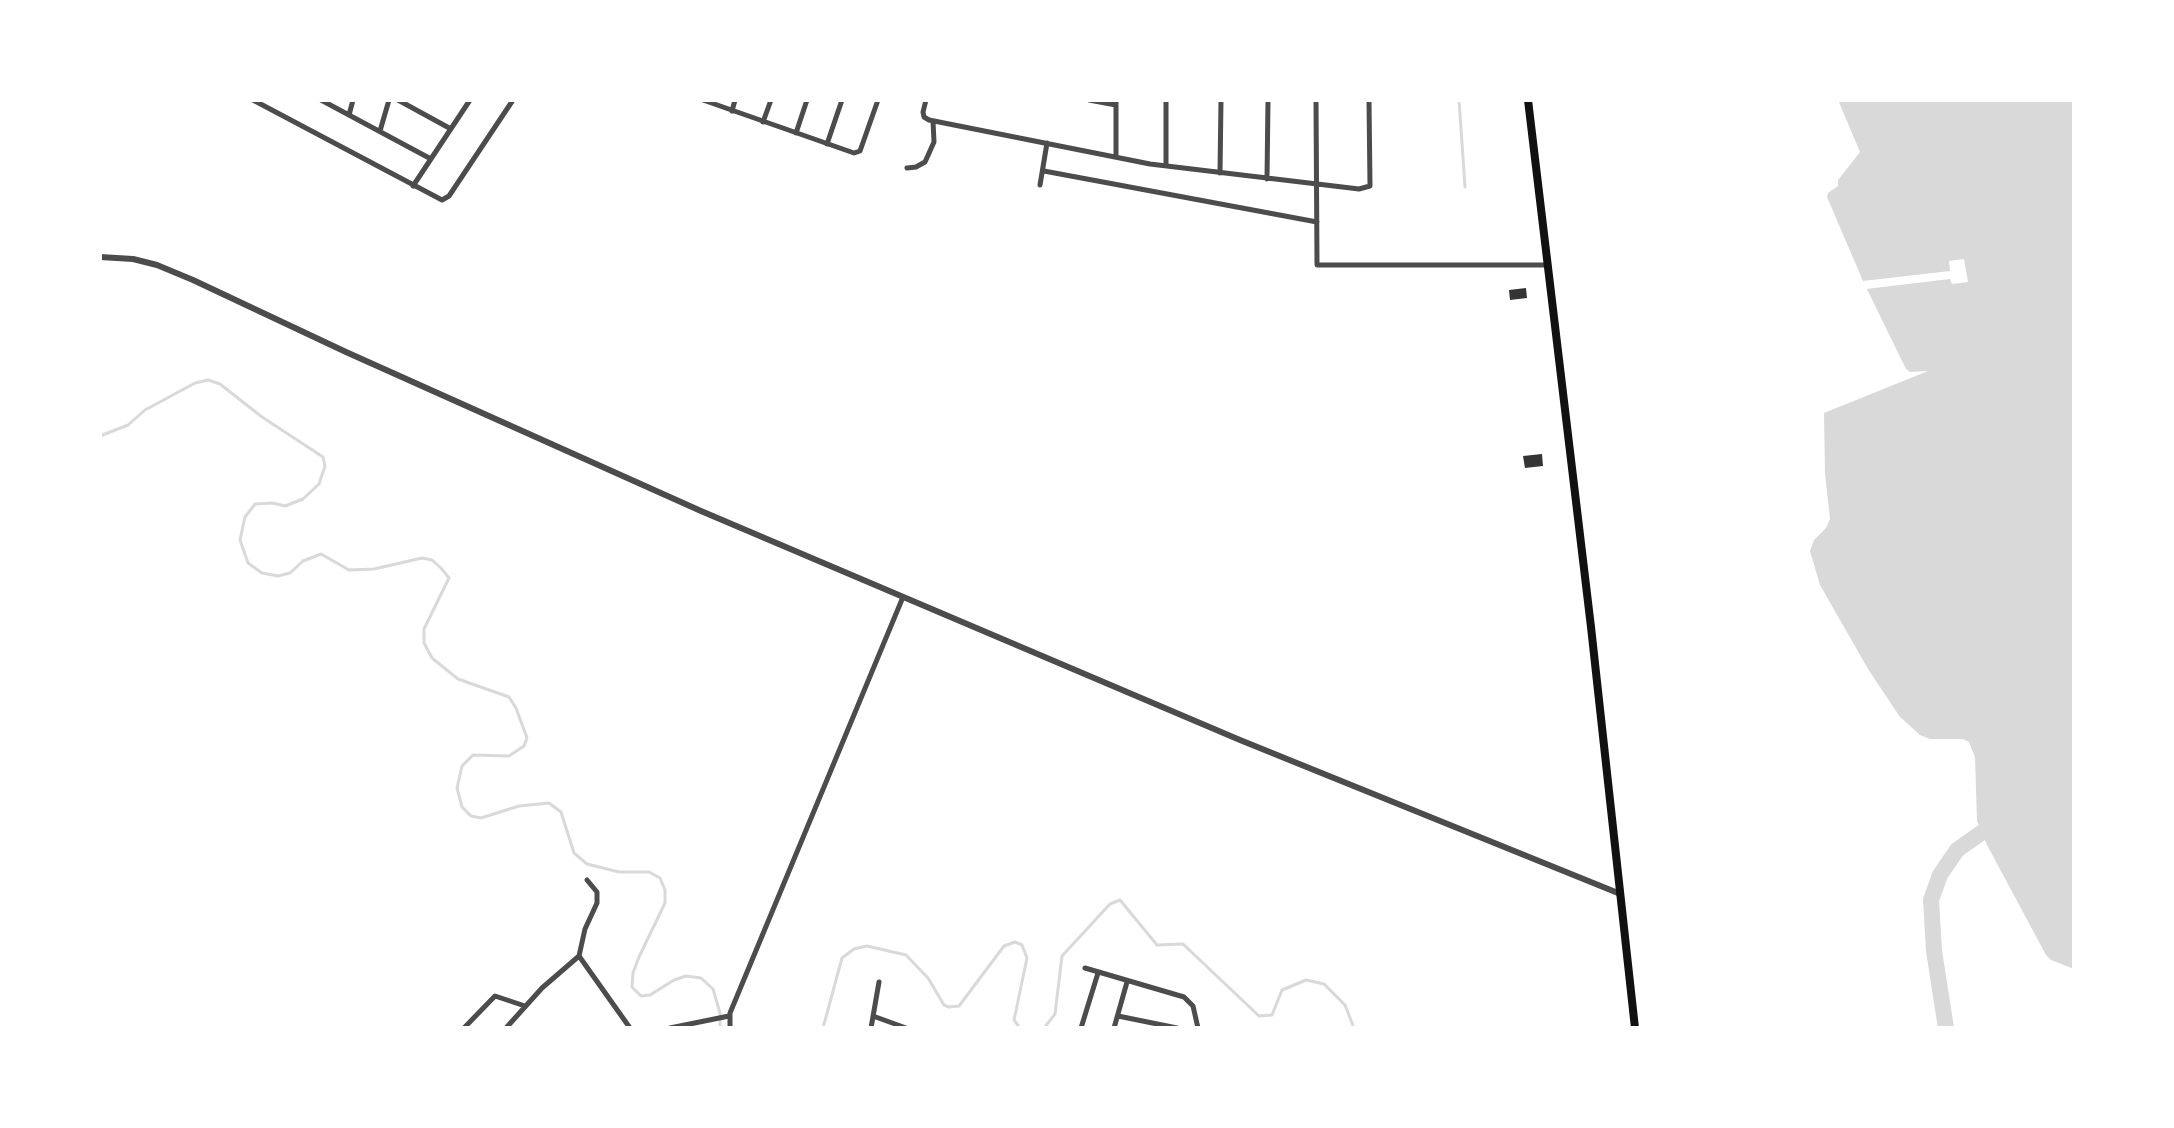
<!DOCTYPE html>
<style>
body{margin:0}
#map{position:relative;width:2174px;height:1128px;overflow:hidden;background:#fff;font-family:"Alegreya Sans",sans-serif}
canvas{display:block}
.frame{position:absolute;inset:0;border:102px solid #fff;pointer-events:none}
</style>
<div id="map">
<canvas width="2174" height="1128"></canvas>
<div class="frame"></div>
</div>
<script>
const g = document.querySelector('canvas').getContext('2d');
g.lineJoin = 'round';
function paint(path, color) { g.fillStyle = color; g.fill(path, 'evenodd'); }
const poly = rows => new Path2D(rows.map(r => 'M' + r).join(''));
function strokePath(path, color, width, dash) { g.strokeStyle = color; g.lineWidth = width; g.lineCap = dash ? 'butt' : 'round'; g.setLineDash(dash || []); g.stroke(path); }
paint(poly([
 [1838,100,2074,100,2074,969,2051,960,2046,955,1987,845,1977,821,1975,757,1969,742,1963,739,1930,739,1920,735,1900,717,1868,669,1820,585,1810,551,1814,540,1826,528,1830,519,1825,474,1824,413,1928,371,1910,372,1906,369,1863,281,1827,197,1828,193,1838,186,1838,180,1860,152]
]), '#d9d9d9');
paint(poly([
 [1964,259,1968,282,1952,284,1950,279,1866,289,1863,281,1950,271,1949,261]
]), '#fff');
strokePath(poly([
 [1459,100,1465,187],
 [100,436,128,425,145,410,195,383,208,380,220,384,262,417,323,457,325,466,319,484,303,499,285,506,273,503,255,504,245,517,240,540,248,563,262,573,278,576,290,573,303,561,321,554,349,570,374,569,422,558,432,560,441,568,449,578,424,629,424,643,432,658,458,679,509,697,516,708,527,738,524,746,509,756,473,755,462,766,457,788,462,807,471,816,481,818,519,806,549,803,561,812,574,853,587,864,619,872,649,872,660,878,665,890,665,903,639,957,633,973,632,987,641,996,650,995,674,980,686,976,701,978,713,989,720,1013,720,1028],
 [823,1028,842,958,854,949,867,946,906,955,928,978,944,1005,949,1007,959,1006,1004,946,1015,942,1022,945,1027,958,1014,1020,1020,1028],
 [1044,1028,1055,1014,1062,956,1110,904,1120,900,1157,945,1183,944,1259,1016,1272,1015,1282,990,1306,980,1324,984,1345,1005,1354,1028]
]), '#d9d9d9', 3);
strokePath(poly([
 [1946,1028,1934,951,1931,900,1940,875,1957,850,1981,833]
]), '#d9d9d9', 16);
paint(poly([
 [1526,288,1527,298,1510,300,1509,290],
 [1542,454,1543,466,1525,468,1523,456]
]), '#353535');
strokePath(poly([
 [253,100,442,200,449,196,513,100],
 [321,100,431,159],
 [398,100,451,129],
 [703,100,854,153,860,151,878,100],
 [926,100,923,112,924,117,929,120,1150,164,1359,189,1370,186,1369,100],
 [1089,100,1116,105],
 [1116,100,1116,156],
 [1316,100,1317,265,1547,265],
 [732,111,735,100],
 [349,115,353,100],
 [763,122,771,100],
 [380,131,389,100],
 [796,133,807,100],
 [827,144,842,100],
 [1166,166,1166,100],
 [907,168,916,167,925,162,934,142,933,121],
 [1044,171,1317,222],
 [1220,173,1221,100],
 [1267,179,1268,100],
 [1040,185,1047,143],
 [413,186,470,100],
 [587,880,597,892,597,903,585,929,579,956,630,1028],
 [1085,968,1184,997,1193,1006,1198,1028],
 [873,1016,906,1028],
 [1118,1016,1177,1028],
 [464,1028,495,996,525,1006],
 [506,1028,542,988,579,956],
 [670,1028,729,1016],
 [730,1028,730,1013,903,597],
 [871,1028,879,982],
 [1081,1028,1098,973],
 [1114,1028,1127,982]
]), '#4c4c4c', 5);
strokePath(poly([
 [100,257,133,259,157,265,193,280,346,352,701,511,1240,740,1618,893]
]), '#4c4c4c', 6);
strokePath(poly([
 [1528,100,1591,627,1635,1028]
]), '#111', 8);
</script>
